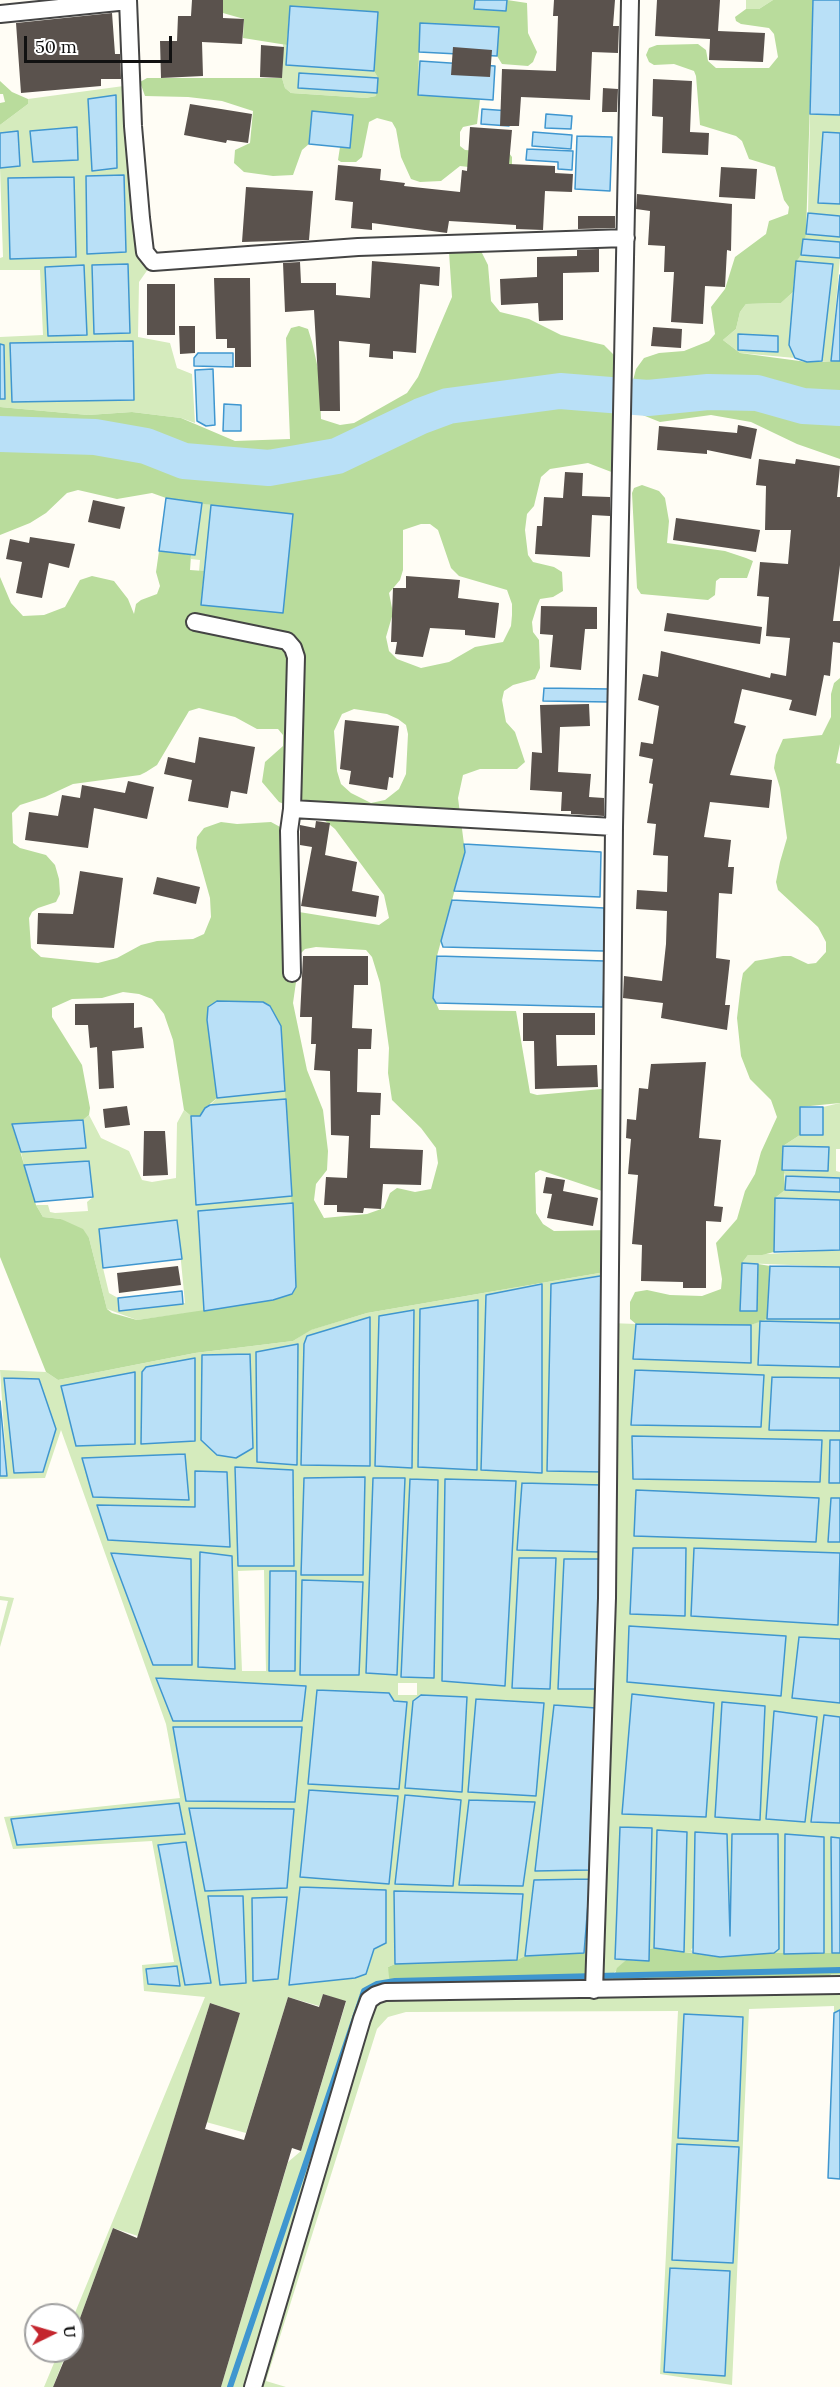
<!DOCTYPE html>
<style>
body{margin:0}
#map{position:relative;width:840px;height:2387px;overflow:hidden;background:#fffdf5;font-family:Lora,serif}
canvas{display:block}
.north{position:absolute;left:24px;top:2303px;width:60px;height:60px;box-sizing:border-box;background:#fff;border:2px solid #a0a0a0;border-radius:50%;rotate:85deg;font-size:16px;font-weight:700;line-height:24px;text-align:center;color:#111}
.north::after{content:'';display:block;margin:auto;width:21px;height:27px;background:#c4262e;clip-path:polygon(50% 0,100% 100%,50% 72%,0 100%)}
.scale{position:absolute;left:24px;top:36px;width:148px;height:27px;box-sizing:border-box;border:3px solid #111;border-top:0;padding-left:8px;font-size:18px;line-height:21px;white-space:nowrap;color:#111;-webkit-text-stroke:4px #fff;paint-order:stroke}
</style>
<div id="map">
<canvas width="840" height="2387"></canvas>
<div class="north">U</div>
<div class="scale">50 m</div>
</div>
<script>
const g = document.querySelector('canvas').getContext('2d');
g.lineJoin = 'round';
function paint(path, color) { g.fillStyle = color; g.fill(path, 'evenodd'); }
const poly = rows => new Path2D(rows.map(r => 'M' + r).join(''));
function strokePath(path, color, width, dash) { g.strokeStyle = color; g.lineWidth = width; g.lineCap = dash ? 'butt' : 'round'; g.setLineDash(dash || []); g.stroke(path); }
paint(poly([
 [746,0,773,0,759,9,746,9],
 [283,44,287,45,286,65,374,71,378,78,299,73,299,88,377,93,376,96,366,98,291,93,285,88,282,78],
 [131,85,153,262,139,282,138,337,170,343,177,368,192,374,195,423,181,418,132,412,88,415,0,407,0,399,4,399,4,345,0,344,0,337,43,335,40,270,0,270,0,258,3,257,0,168,19,166,18,131,0,133,0,125,28,104,28,99],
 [810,114,840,115,840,133,823,132,818,202,840,204,840,216,808,213],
 [806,234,840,237,840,242,803,239],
 [801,255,840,258,831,361,822,361,833,264,796,261],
 [793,292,789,345,795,358,740,353,723,340,736,329,740,312,746,304,781,303],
 [202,503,211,505,204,571,199,571,200,560,191,559,191,555,195,555],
 [285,1091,286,1099,210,1105,217,1098],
 [840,1103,840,1149,836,1149,836,1171,840,1172,840,1178,786,1176,782,1170,828,1171,829,1147,783,1146,800,1135,823,1135,823,1107],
 [184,1110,191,1116,196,1204,292,1196,293,1203,198,1211,204,1311,137,1320,107,1309,89,1238,61,1219,43,1217,36,1205,48,1205,50,1212,55,1213,88,1211,87,1202,93,1197,89,1161,24,1165,21,1152,86,1148,83,1120,89,1115,101,1138,129,1151,142,1180,152,1182,176,1178,177,1123],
 [177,1220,185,1303,120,1311,118,1298,109,1293,103,1268],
 [785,1190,840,1192,840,1200,775,1198],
 [840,1250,840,1267,742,1263,748,1255],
 [611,1271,610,1323,636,1324,633,1358,751,1363,751,1325,760,1321,767,1319,840,1319,840,1323,760,1321,758,1364,840,1367,840,1378,772,1377,769,1430,840,1431,840,1440,830,1441,829,1483,840,1483,840,1498,831,1498,828,1541,840,1542,840,1553,694,1548,838,1625,840,1587,840,1639,799,1637,792,1697,840,1703,840,1717,824,1715,811,1822,840,1823,840,1838,831,1838,832,1953,824,1953,823,1837,785,1835,784,1954,774,1953,779,1949,778,1834,730,1937,728,1933,691,1949,693,1953,684,1952,687,1832,658,1830,654,1948,649,1949,652,1829,615,1959,626,1960,613,1974,820,1981,832,1974,840,1974,840,2010,834,2013,834,2006,749,2009,732,2385,660,2374,678,2011,406,2012,388,2017,377,2029,266,2381,286,2387,221,2387,288,2162,301,2151,346,2002,323,1994,319,2006,288,1997,246,2133,206,2122,240,2013,210,2003,138,2236,113,2228,72,2340,72,2320,205,1997,144,1991,142,1965,174,1962,152,1841,13,1849,4,1817,180,1798,166,1724,61,1430,45,1478,0,1479,0,1476,7,1475,0,1370,46,1372,58,1380,195,1353,293,1341,310,1330,367,1313],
 [414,1310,412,1468,379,1317],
 [822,1440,820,1482,633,1479],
 [373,1478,405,1479,397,1675,366,1672],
 [410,1479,434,1678,433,1678,401,1676],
 [636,1490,819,1498,816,1542,635,1536],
 [97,1505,195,1507,109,1540],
 [200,1553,235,1669,198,1666],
 [264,1570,266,1671,242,1671,238,1571],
 [398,1683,417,1683,417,1695,398,1695],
 [394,1702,407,1702,308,1784],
 [774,1711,817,1718,805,1822],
 [179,1803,184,1834,17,1845,11,1820],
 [186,1842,211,1982,211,1983,158,1844],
 [590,1879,584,1953,589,1955,396,1992,388,1967,395,1964,394,1891,523,1894,517,1960,525,1956,534,1880],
 [386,1890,386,1943,374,1949],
 [287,1897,253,1980,252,1899],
 [0,1596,14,1598,0,1647,0,1632,8,1601,0,1600],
 [59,2351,67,2351,53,2387,44,2387]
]), '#d5ebbd');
paint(poly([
 [223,0,475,0,475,9,506,11,507,0,527,3,528,33,537,52,533,62,528,66,502,64,497,56,499,27,419,52,418,94,480,99,477,124,463,127,460,132,460,146,465,150,509,153,512,157,512,172,460,166,441,181,420,182,411,179,401,157,396,129,392,122,377,118,369,122,362,157,356,162,341,162,338,160,340,147,350,148,353,115,312,111,309,144,302,150,293,175,273,176,244,172,234,163,235,150,250,143,253,111,222,101,188,97,145,96,140,82,147,78,282,78,285,88,291,93,366,98,376,96,378,78,374,71,378,12,290,6,287,45,243,38,244,19,223,13],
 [773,0,813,0,806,234,801,255,796,262,793,292,781,303,746,304,740,312,736,329,723,340,740,353,807,362,840,361,840,459,797,444,751,422,711,415,660,422,635,412,632,405,630,392,636,369,644,358,659,353,684,351,709,341,715,334,711,307,725,289,735,257,766,234,769,221,788,214,789,207,784,200,775,167,749,159,742,141,736,136,700,125,696,76,694,71,674,64,654,65,649,62,646,55,649,48,657,45,698,44,706,50,708,61,716,68,769,68,778,57,774,34,769,28,741,24,736,21,735,17,746,9,759,9],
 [0,81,12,92,28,99,28,104,0,125,0,103,5,102,3,94,0,94],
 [459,250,481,251,488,265,491,301,500,312,529,319,561,335,604,345,615,356,614,473,588,463,550,469,541,477,534,506,527,514,525,530,528,555,533,562,554,567,562,572,563,591,553,597,540,599,537,606,532,622,533,632,539,640,540,668,535,679,513,685,504,691,502,700,506,722,515,732,525,762,517,769,480,769,463,775,458,798,465,852,437,956,434,998,439,1010,516,1011,530,1093,537,1095,612,1088,611,1194,540,1170,535,1173,536,1213,543,1224,554,1231,611,1230,611,1271,367,1313,311,1330,293,1341,195,1353,58,1380,46,1372,0,1257,0,577,11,603,23,616,44,615,65,607,80,580,92,576,114,581,128,599,134,614,136,604,141,600,157,594,160,586,156,572,159,551,184,554,191,555,190,570,204,571,201,605,293,514,211,505,166,498,152,493,117,499,78,490,67,493,46,513,30,523,0,535,0,407,88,415,132,412,181,418,235,441,290,439,286,338,291,328,299,326,308,329,312,342,319,373,321,419,340,425,354,423,407,393,418,377,452,297,449,252],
 [421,524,430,524,438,530,451,568,459,576,507,590,512,604,512,615,511,626,503,642,475,647,449,662,421,668,397,659,389,651,386,637,393,613,389,593,400,580,403,570,403,530],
 [199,708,235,717,257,729,278,729,283,735,283,746,265,762,262,782,279,802,324,820,335,829,384,895,389,918,379,925,299,912,284,902,282,828,271,822,237,824,221,822,204,828,197,837,196,848,210,898,211,917,204,934,193,939,157,941,141,945,117,958,98,963,41,957,31,948,29,918,32,912,38,908,56,902,60,894,59,879,55,865,46,855,20,848,13,843,12,813,20,805,45,797,73,784,140,775,146,772,157,765,189,711],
 [354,709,387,714,398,719,406,725,408,734,406,774,399,789,385,800,371,803,351,793,341,784,337,771,334,731,342,714],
 [316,947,366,950,372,957,380,983,389,1048,388,1073,392,1100,421,1128,436,1148,438,1163,431,1189,415,1192,397,1188,390,1193,384,1208,367,1214,324,1218,314,1200,316,1184,327,1170,328,1151,323,1110,307,1070,293,1003,300,954,305,949],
 [123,992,139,994,152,999,164,1014,173,1040,184,1110,191,1116,200,1116,205,1108,217,1098,212,1048,217,1001,263,1002,270,1006,281,1026,296,1277,296,1288,292,1294,273,1300,137,1320,112,1313,107,1309,89,1238,83,1229,61,1219,43,1217,36,1205,12,1124,83,1120,89,1115,90,1108,82,1065,52,1017,52,1008,72,999,102,998],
 [642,485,659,491,665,498,669,521,667,543,725,551,746,558,753,561,747,578,720,578,716,581,715,595,708,600,641,594,637,588,632,493,634,488],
 [840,678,840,744,836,763,840,764,840,1103,800,1107,800,1135,783,1146,785,1190,775,1198,774,1252,762,1255,748,1255,742,1263,757,1311,758,1264,770,1266,767,1319,751,1325,636,1324,630,1319,630,1302,635,1292,647,1290,670,1295,702,1296,721,1289,722,1279,716,1243,737,1219,745,1191,755,1174,761,1152,777,1117,771,1100,750,1079,741,1056,737,1018,741,984,743,973,755,961,783,956,791,956,808,964,816,963,826,952,826,942,818,927,778,890,776,882,780,862,787,838,780,788,774,768,776,755,783,739,822,735,831,717,831,694,834,683],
 [654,1948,720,1957,774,1953,840,1953,840,1974,832,1974,820,1981,618,1981,613,1979,617,1968,626,1960,649,1961,649,1949],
 [584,1953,589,1955,594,1982,391,1985,389,1977,388,1967,395,1964,517,1960,525,1956]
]), '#b9dc9c');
const water = poly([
 [475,0,507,0,506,11,474,9,475,0],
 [813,0,840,0,840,115,810,114,813,0],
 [290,6,378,12,374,71,286,65,290,6],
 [420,23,499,27,497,56,419,52,420,23],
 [420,61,495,66,493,100,418,95,420,61],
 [299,73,378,78,377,93,298,88,299,73],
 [116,95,117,168,92,171,88,99,116,95],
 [482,109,510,111,509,126,481,124,482,109],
 [312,111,353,115,350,148,309,144,312,111],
 [546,114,572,116,571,129,545,128,546,114],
 [77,127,78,160,33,162,30,131,77,127],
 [18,131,20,166,0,168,0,133,18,131],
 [533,132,572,135,571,149,532,146,533,132],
 [823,132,840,133,840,204,818,203,823,132],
 [577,136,612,137,610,191,575,189,577,136],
 [527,149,573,151,572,170,558,169,558,162,526,160,527,149],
 [124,175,126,252,87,254,86,176,124,175],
 [74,177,76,257,10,259,8,178,74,177],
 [808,213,840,216,840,237,806,234,808,213],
 [803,239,840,242,840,258,801,255,803,239],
 [796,261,833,264,822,361,807,362,795,358,789,345,796,261],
 [128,264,130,333,94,334,92,265,128,264],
 [84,265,87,335,48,336,45,267,84,265],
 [840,275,840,361,831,361,840,275],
 [738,334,778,336,778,352,738,350,738,334],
 [133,341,134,400,12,402,10,343,133,341],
 [0,344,4,345,5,399,0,399,0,344],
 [198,353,233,353,233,367,194,366,194,358,198,353],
 [213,369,215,425,206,426,197,421,195,370,213,369],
 [224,404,241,405,241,431,223,431,224,404],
 [166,498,202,503,195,555,159,551,166,498],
 [211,505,293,514,283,613,201,605,211,505],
 [544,688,610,689,610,702,543,701,544,688],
 [464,844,601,852,600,897,454,891,465,852,464,844],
 [452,900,604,908,604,951,443,947,441,941,452,900],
 [437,956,605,961,603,1007,436,1003,433,998,437,956],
 [217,1001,263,1002,270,1006,281,1026,285,1091,217,1098,207,1020,208,1007,217,1001],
 [286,1099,292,1196,196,1205,191,1116,200,1116,205,1108,210,1105,286,1099],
 [800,1107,823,1107,823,1135,800,1135,800,1107],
 [83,1120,86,1148,21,1152,12,1124,83,1120],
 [783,1146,829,1147,828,1171,782,1170,783,1146],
 [89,1161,93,1197,35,1202,24,1165,89,1161],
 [786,1176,840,1178,840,1192,785,1190,786,1176],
 [775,1198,840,1200,840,1250,774,1252,775,1198],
 [293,1203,296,1287,292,1294,273,1300,204,1311,198,1211,293,1203],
 [177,1220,182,1259,103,1268,99,1229,177,1220],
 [742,1263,758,1264,757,1311,740,1311,742,1263],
 [770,1266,840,1267,840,1319,767,1319,770,1266],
 [606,1275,604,1472,547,1471,551,1284,606,1275],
 [542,1284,542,1473,481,1470,486,1295,542,1284],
 [182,1291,183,1304,119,1311,118,1298,182,1291],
 [478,1300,477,1470,418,1467,420,1309,478,1300],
 [414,1310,412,1468,375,1466,379,1316,414,1310],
 [370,1317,370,1466,301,1465,304,1344,307,1336,370,1317],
 [760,1321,840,1323,840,1367,758,1365,760,1321],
 [636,1324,751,1325,751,1363,633,1359,636,1324],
 [298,1344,297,1465,257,1462,256,1352,298,1344],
 [250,1354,253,1448,236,1458,217,1455,201,1440,202,1355,250,1354],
 [195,1358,195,1441,141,1444,142,1372,146,1367,195,1358],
 [635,1370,764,1375,761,1427,631,1425,635,1370],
 [135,1372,135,1444,76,1446,61,1386,135,1372],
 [772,1377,840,1378,840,1431,769,1430,772,1377],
 [4,1378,39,1379,56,1429,43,1472,14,1473,4,1378],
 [0,1401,7,1476,0,1476,0,1401],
 [632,1436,822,1440,820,1482,633,1479,632,1436],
 [830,1440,840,1440,840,1483,829,1483,830,1440],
 [185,1454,189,1500,93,1497,82,1458,185,1454],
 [235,1467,293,1470,294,1566,238,1566,235,1467],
 [195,1471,227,1472,230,1547,108,1540,97,1505,195,1507,195,1471],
 [365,1477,363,1575,301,1575,304,1478,365,1477],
 [373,1478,405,1478,397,1675,366,1673,373,1478],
 [410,1479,438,1480,434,1678,401,1677,410,1479],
 [445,1479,516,1481,505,1686,442,1681,445,1479],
 [522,1483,602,1485,601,1552,517,1550,522,1483],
 [636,1490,819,1498,816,1542,634,1536,636,1490],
 [831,1498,840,1498,840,1542,828,1542,831,1498],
 [633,1548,686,1548,685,1616,630,1614,633,1548],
 [694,1548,840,1553,838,1625,691,1616,694,1548],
 [200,1552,232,1556,235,1669,198,1667,200,1552],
 [111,1553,191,1559,192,1665,153,1665,111,1553],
 [519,1558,556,1558,550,1689,512,1688,519,1558],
 [564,1559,602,1559,599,1689,558,1689,564,1559],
 [270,1571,296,1571,295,1671,269,1671,270,1571],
 [302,1580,363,1582,359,1675,300,1675,302,1580],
 [629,1626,786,1636,781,1696,627,1682,629,1626],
 [799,1637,840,1639,840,1703,792,1698,799,1637],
 [156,1678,306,1686,302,1721,173,1721,156,1678],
 [317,1690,389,1693,394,1701,407,1702,399,1789,308,1784,317,1690],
 [632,1694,714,1703,706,1817,622,1814,632,1694],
 [421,1695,467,1697,462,1792,405,1788,413,1701,421,1695],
 [476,1699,544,1703,536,1796,468,1792,476,1699],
 [722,1702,765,1706,760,1820,715,1817,722,1702],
 [554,1705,596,1708,589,1870,535,1871,554,1705],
 [774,1711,817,1717,805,1822,766,1819,774,1711],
 [824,1715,840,1717,840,1823,811,1822,824,1715],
 [173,1727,302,1727,295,1802,186,1801,173,1727],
 [309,1790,398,1796,389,1884,300,1877,309,1790],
 [405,1795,461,1800,453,1886,395,1884,405,1795],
 [469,1800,535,1802,523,1886,459,1885,469,1800],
 [179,1803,185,1834,17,1845,11,1819,179,1803],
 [189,1808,294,1809,287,1888,205,1891,189,1808],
 [620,1827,652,1828,649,1961,615,1959,620,1827],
 [657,1830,687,1832,684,1952,654,1948,657,1830],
 [695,1832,727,1834,730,1936,732,1834,778,1834,779,1949,774,1953,720,1957,693,1953,695,1832],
 [785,1834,824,1837,824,1953,784,1954,785,1834],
 [831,1837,840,1838,840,1953,832,1953,831,1837],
 [186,1842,211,1983,185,1985,158,1845,186,1842],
 [590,1879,584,1953,525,1956,534,1880,590,1879],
 [300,1887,386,1890,386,1943,374,1949,366,1974,355,1978,289,1985,300,1887],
 [394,1891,523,1894,517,1960,395,1964,394,1891],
 [208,1896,243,1896,246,1983,220,1985,208,1896],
 [287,1897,278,1979,253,1981,252,1898,287,1897],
 [177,1966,180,1986,148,1984,146,1969,177,1966],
 [840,2010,840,2179,828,2178,834,2013,840,2010],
 [684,2014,743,2017,738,2141,678,2138,684,2014],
 [677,2144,739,2147,733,2263,672,2260,677,2144],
 [670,2268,730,2271,725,2376,664,2372,670,2268]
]);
paint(water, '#b9e0f7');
strokePath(water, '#3f96cf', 1.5);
strokePath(poly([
 [230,2387,364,1991,377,1984,395,1981,840,1970]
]), '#3f96cf', 6);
strokePath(poly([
 [0,434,95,437,146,446,184,461,269,468,337,456,421,416,448,406,560,391,648,398,708,392,757,393,803,406,840,408]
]), '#b9e0f7', 36);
paint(poly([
 [192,0,223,0,223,18,244,19,242,44,202,42,203,76,161,78,160,41,177,41,178,16,191,16],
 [554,0,615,0,613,26,619,26,618,53,592,52,590,100,521,97,519,126,500,126,502,69,556,71,558,16,553,16],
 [657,0,720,0,718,31,765,33,763,62,709,60,710,39,655,36],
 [112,13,115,54,120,54,121,79,101,79,101,86,21,93,16,23],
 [261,45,284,47,282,78,260,77],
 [453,47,492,50,490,77,451,75],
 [653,79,692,81,690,132,709,133,708,155,662,153,663,117,652,116],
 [603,88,618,89,617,112,602,112],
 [190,104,252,114,248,143,227,140,226,143,184,135],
 [470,127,512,130,509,164,555,166,555,173,573,174,572,192,545,191,543,230,516,229,516,225,449,221,447,233,372,223,372,230,351,228,353,202,335,200,338,165,381,169,380,180,405,183,404,186,460,192,462,170,467,171],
 [721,167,757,169,755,199,719,197],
 [246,187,313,191,309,240,242,242],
 [637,194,732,204,731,251,727,250,725,287,705,286,703,324,671,322,674,272,664,272,665,246,648,245,650,211,636,209],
 [578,216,615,216,615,228,578,229],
 [599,249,599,272,563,273,563,320,539,321,538,303,501,305,500,279,537,277,537,257,577,256,577,250],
 [372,261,440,267,439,286,420,284,416,353,393,351,393,359,369,357,370,344,339,341,340,411,320,411,314,310,285,312,283,263,300,262,301,283,336,283,336,295,370,298],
 [214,278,250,278,251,367,235,367,235,348,227,348,227,339,216,339],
 [147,284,175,284,175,335,147,335],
 [179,326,195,326,195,353,180,354],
 [653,327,682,329,681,348,651,346],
 [738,425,757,429,751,459,707,450,707,454,657,450,659,426,737,433],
 [759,459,795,464,796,459,840,466,837,497,840,497,840,565,833,621,840,621,840,643,833,642,830,676,824,675,816,716,789,710,792,700,742,689,734,723,746,726,730,775,772,780,769,808,710,802,704,837,731,840,728,867,734,867,732,894,719,893,716,958,730,960,725,1005,730,1005,727,1030,661,1018,663,1003,623,998,624,976,662,981,666,944,667,911,636,909,637,890,667,892,668,856,653,855,656,824,647,823,653,784,649,783,653,759,639,756,641,742,653,744,659,706,638,700,643,674,658,677,661,651,770,678,771,673,786,676,790,638,766,636,769,597,757,596,760,562,788,564,791,530,765,530,766,486,756,485],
 [565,472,583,473,582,496,610,497,610,516,592,515,590,557,535,554,537,526,542,526,544,497,563,498],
 [93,500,125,507,120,529,88,522],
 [676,518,760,530,756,552,673,540],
 [30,537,75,544,69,568,49,563,42,598,16,593,22,562,6,559,10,539,29,543],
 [406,576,460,580,458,598,499,603,495,638,465,635,465,630,430,628,423,657,395,654,397,642,391,642,393,588,406,588],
 [541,606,597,607,597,629,585,629,581,670,550,667,553,635,540,634],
 [667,613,762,627,760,644,664,631],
 [589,704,590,726,560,727,558,772,591,774,589,797,604,798,604,816,571,814,571,811,561,811,562,792,530,790,532,752,542,753,540,705],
 [345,720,399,726,393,778,389,777,387,790,349,784,351,771,340,769],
 [199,737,255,747,247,794,231,791,228,808,188,801,192,780,164,774,168,757,195,763],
 [128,781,154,787,147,819,94,808,88,848,25,840,29,812,58,816,62,795,80,798,82,785,125,793],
 [316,821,330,823,325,855,357,862,352,891,379,896,376,917,301,906,312,847,300,845,300,825,315,828],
 [80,871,123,878,114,948,37,944,38,913,73,914],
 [157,877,200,887,196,904,153,894],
 [303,956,368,956,368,985,354,985,352,1028,372,1029,371,1049,358,1049,357,1092,381,1093,380,1115,371,1115,370,1148,423,1150,421,1185,383,1184,381,1209,364,1208,363,1213,337,1212,337,1205,324,1205,326,1177,347,1178,349,1136,331,1135,330,1071,314,1070,316,1044,311,1044,312,1017,300,1017],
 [134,1003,134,1028,142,1027,144,1048,112,1051,114,1088,99,1089,97,1047,90,1048,88,1025,75,1025,75,1004],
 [523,1013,595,1013,595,1035,556,1035,557,1066,597,1065,598,1087,535,1089,534,1041,523,1041],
 [706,1062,699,1138,721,1140,714,1206,723,1207,721,1222,706,1221,706,1288,683,1288,683,1282,641,1281,642,1245,632,1244,638,1175,628,1174,631,1139,626,1138,627,1119,636,1120,639,1088,648,1089,651,1064],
 [127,1106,130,1125,105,1128,103,1109],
 [144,1131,165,1131,168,1175,143,1176],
 [546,1177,565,1180,563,1191,598,1198,593,1226,547,1218,552,1194,543,1193],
 [178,1266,181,1285,119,1293,117,1273],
 [323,1994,346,2001,301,2151,292,2148,221,2387,53,2387,68,2351,72,2351,72,2340,113,2228,137,2238,210,2003,240,2013,205,2129,244,2140,288,1997,319,2007]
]), '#5a524d');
const street = poly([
 [128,0,133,126,141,218,145,252,153,262,358,247,626,238],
 [0,14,128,1],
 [195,622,287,641,293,648,296,657,292,809,289,831,292,973],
 [292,809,614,827],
 [594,1990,607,1598,614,827,630,0],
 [253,2387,362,2019,369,2000,376,1995,385,1992,840,1985]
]);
strokePath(street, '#444', 20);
strokePath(street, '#fff', 16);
</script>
